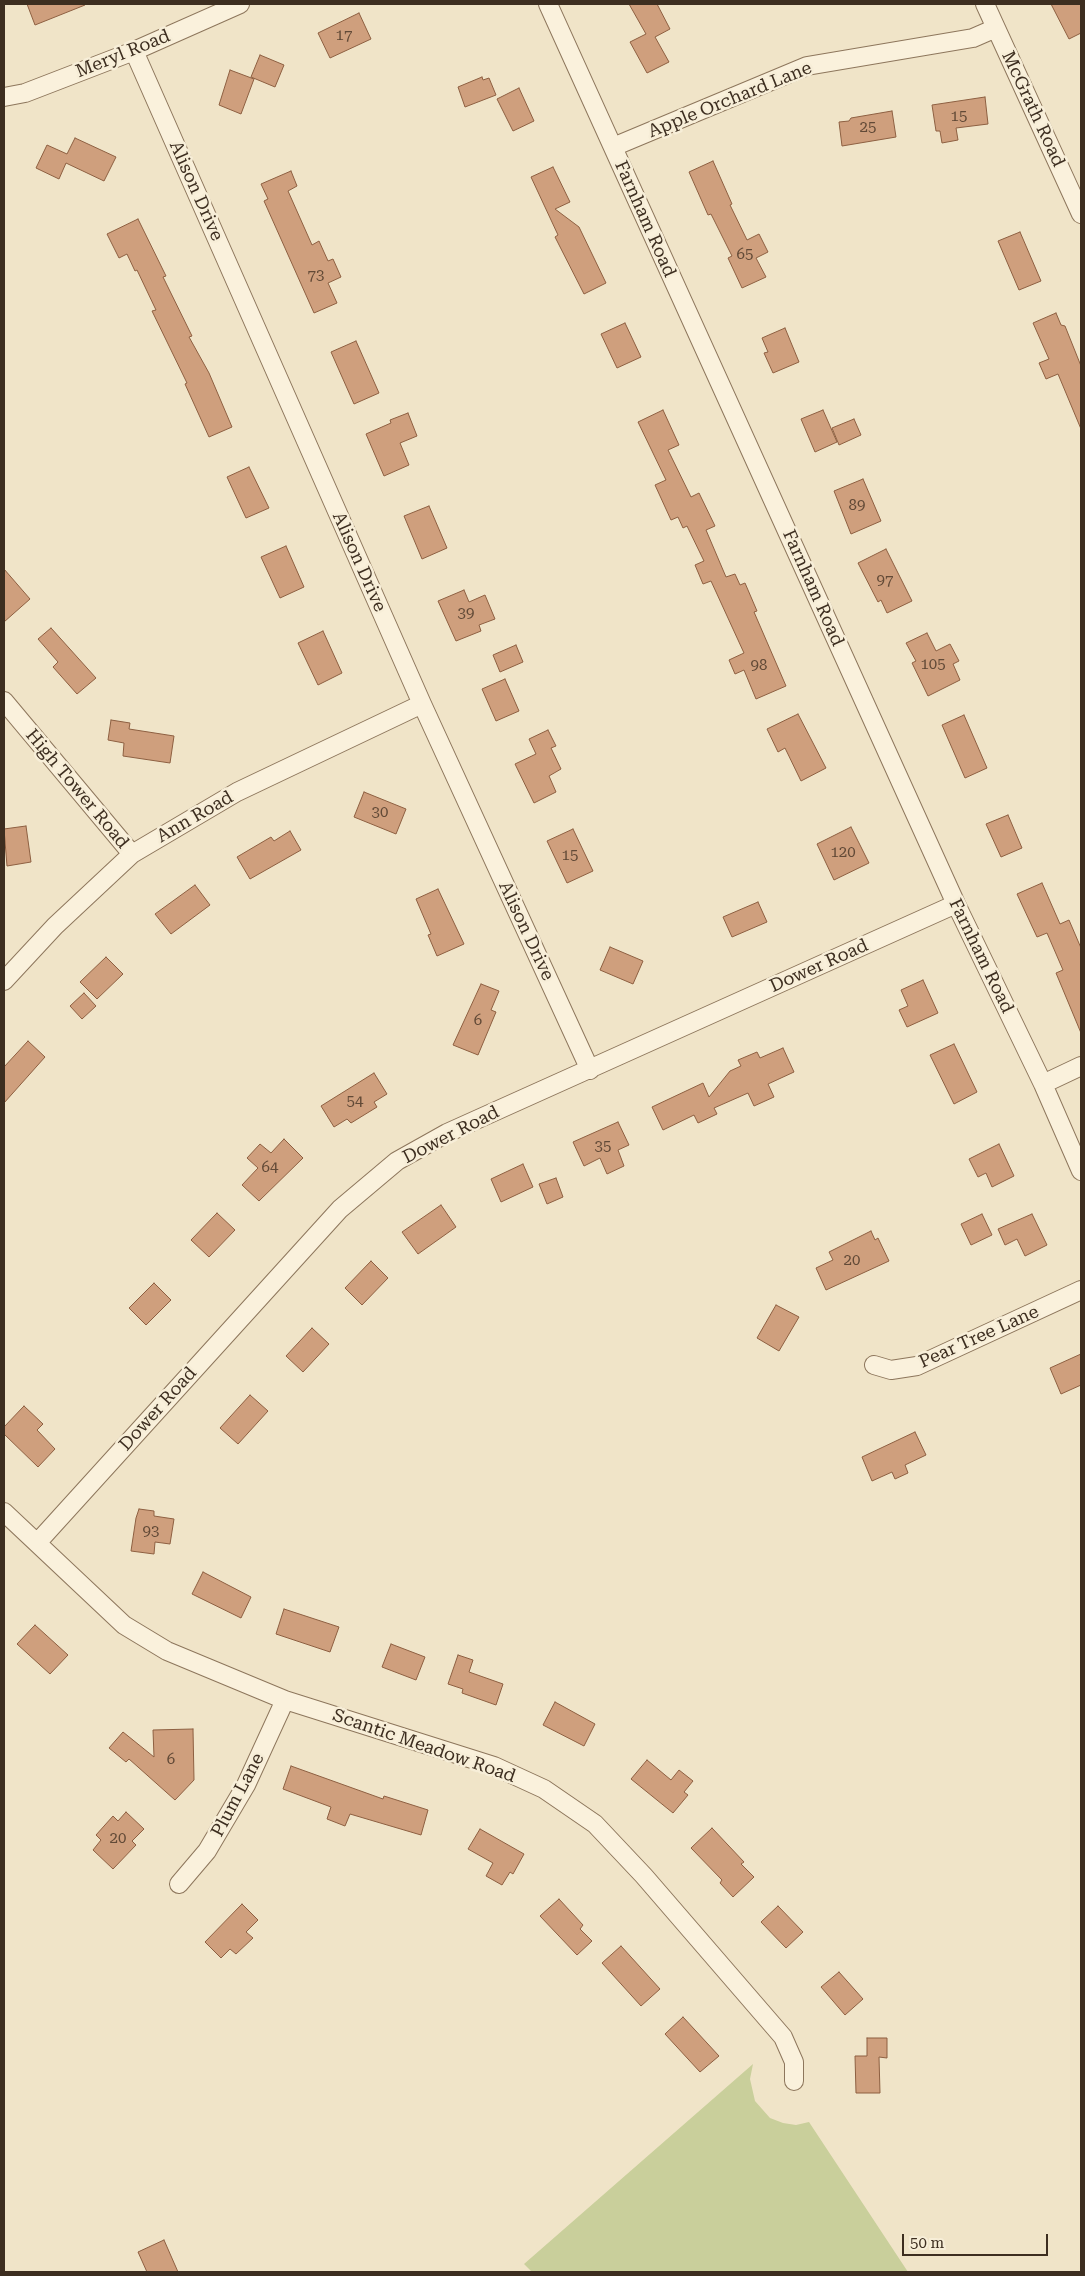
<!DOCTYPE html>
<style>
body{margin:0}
#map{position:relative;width:1085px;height:2276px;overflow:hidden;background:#f0e4c8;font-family:"Roboto Serif",serif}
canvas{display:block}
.frame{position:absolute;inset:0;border:5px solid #3d2e20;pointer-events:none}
.scale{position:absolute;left:902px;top:2234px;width:146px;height:22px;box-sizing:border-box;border:2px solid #3d2e20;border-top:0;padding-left:6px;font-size:15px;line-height:18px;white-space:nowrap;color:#3d2e20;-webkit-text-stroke:4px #f7eed8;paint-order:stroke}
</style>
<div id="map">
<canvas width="1085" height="2276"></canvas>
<div class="frame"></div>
<div class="scale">50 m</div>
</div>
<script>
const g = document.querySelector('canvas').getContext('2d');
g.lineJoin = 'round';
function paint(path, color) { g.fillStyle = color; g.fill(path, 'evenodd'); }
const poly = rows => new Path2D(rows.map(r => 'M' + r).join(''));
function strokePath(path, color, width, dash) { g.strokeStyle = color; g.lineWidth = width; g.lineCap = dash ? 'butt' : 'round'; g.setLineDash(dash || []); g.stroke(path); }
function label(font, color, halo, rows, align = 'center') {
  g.font = font + ' "Roboto Serif",serif'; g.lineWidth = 5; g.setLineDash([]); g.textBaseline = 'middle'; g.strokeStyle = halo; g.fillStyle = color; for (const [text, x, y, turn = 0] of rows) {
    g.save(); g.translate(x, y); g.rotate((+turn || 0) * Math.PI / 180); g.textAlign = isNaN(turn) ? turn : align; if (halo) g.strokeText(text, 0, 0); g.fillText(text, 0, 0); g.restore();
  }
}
paint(poly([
 [753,2064,750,2079,755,2101,770,2118,783,2123,796,2125,809,2122,908,2272,532,2272,524,2264]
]), '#c9cf9b');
const building = poly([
 [27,4,85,4,85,5,35,25,27,4],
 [629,4,657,4,670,29,655,37,669,62,647,73,630,42,646,34,629,4],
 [1051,4,1081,4,1081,33,1069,39,1051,4],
 [359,13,371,39,330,58,318,33,359,13],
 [260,55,284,65,275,87,251,77,260,55],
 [230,70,254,79,241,114,219,105,230,70],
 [482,77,483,80,489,78,496,95,465,107,458,87,482,77],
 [519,88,534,121,513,131,497,99,519,88],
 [985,97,988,124,956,128,958,140,942,143,940,131,936,131,932,105,985,97],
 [892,111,896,137,842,146,839,122,849,121,851,118,892,111],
 [75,138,116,157,104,181,66,163,59,179,36,168,47,145,67,154,75,138],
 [713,161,732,204,730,205,747,240,759,234,768,252,756,258,766,277,742,288,728,258,732,256,711,214,708,215,689,172,713,161],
 [553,167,570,202,555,209,579,227,606,283,584,294,555,237,558,235,531,177,553,167],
 [291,171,297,186,288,191,312,245,319,241,328,261,333,259,341,277,328,283,337,303,314,313,264,201,268,199,261,184,291,171],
 [138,219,166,276,163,277,192,336,189,337,209,373,232,427,209,437,185,384,187,383,152,311,156,310,137,270,135,271,127,254,119,258,107,234,138,219],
 [1020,232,1041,281,1019,290,998,241,1020,232],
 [1056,313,1061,325,1065,326,1081,366,1081,429,1058,374,1046,379,1039,363,1049,359,1033,323,1056,313],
 [625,323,641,357,617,368,601,334,625,323],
 [785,328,799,362,773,373,764,353,768,352,762,338,785,328],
 [356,341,379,393,354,404,331,352,356,341],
 [663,410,679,445,668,450,691,497,699,493,715,526,706,530,726,577,735,574,740,585,745,583,757,611,754,612,786,686,756,699,744,670,735,674,729,660,744,653,711,581,703,584,695,565,704,561,687,526,683,528,678,517,671,520,655,485,666,480,638,422,663,410],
 [823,410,837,442,815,452,801,419,823,410],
 [408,413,417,436,400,443,409,465,384,476,366,434,391,423,390,420,408,413],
 [854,419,861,435,839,445,832,428,854,419],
 [249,467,269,508,246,518,227,477,249,467],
 [863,479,881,521,851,534,834,491,863,479],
 [429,506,447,548,422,559,404,516,429,506],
 [286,546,304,587,280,598,261,557,286,546],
 [886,549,912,601,887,613,881,600,878,602,858,563,886,549],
 [4,569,30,599,4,622,4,569],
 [464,590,469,602,485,595,495,619,479,625,481,631,456,641,438,601,464,590],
 [51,628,96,678,77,694,53,667,58,662,38,639,51,628],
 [323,631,342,673,318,685,298,643,323,631],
 [927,633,936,651,950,644,959,661,953,664,960,680,928,696,912,663,916,661,906,643,927,633],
 [516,645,523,662,500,672,493,655,516,645],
 [505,679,519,711,496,721,482,689,505,679],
 [798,714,826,768,801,781,785,748,778,752,767,729,798,714],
 [964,715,987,768,965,778,942,725,964,715],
 [111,720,130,723,129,729,174,736,170,763,123,756,124,743,108,740,111,720],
 [548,730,556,746,551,748,561,769,549,776,556,792,534,803,515,764,536,754,529,739,548,730],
 [364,792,406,809,396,834,354,817,364,792],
 [1008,815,1022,848,1001,857,986,824,1008,815],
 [26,826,31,862,7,866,4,829,26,826],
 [851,827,869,863,834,880,817,844,851,827],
 [573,829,593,871,567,883,547,841,573,829],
 [290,831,301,850,250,879,237,857,271,837,274,841,290,831],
 [1042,883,1060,924,1069,920,1081,948,1081,1033,1056,973,1063,970,1047,933,1037,937,1017,894,1042,883],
 [195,885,210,905,171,934,155,914,195,885],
 [438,889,464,944,437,956,428,935,431,934,416,899,438,889],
 [758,902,767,922,732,937,723,917,758,902],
 [610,947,643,961,633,984,600,970,610,947],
 [106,957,123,974,97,999,80,982,106,957],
 [923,980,938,1013,907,1027,899,1010,908,1006,901,990,923,980],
 [481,984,499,991,491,1010,496,1012,478,1055,453,1045,481,984],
 [84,993,96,1006,82,1019,70,1006,84,993],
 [28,1041,45,1057,4,1103,4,1067,28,1041],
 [954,1044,977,1092,954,1104,930,1055,954,1044],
 [783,1048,794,1072,768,1084,774,1097,754,1106,748,1093,714,1108,717,1114,698,1123,694,1115,663,1130,652,1107,703,1083,709,1097,730,1071,741,1066,738,1060,757,1052,760,1058,783,1048],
 [374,1073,387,1094,374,1102,377,1107,351,1123,347,1119,334,1127,321,1106,374,1073],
 [618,1122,629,1145,618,1150,624,1166,607,1174,600,1158,584,1166,573,1142,618,1122],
 [284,1139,303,1158,259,1201,242,1185,258,1168,247,1158,260,1144,271,1153,284,1139],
 [999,1144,1014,1176,992,1187,986,1173,978,1177,969,1159,999,1144],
 [523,1164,533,1187,501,1202,491,1179,523,1164],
 [556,1178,563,1197,547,1204,539,1184,556,1178],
 [441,1205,456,1227,418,1254,402,1232,441,1205],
 [217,1213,235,1230,209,1257,191,1240,217,1213],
 [982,1214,992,1235,971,1245,961,1224,982,1214],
 [1032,1214,1047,1245,1025,1256,1017,1239,1005,1245,998,1229,1032,1214],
 [871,1231,875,1240,878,1238,889,1261,826,1290,816,1268,833,1260,829,1252,871,1231],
 [371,1261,388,1278,362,1305,345,1288,371,1261],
 [154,1283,171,1300,146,1325,129,1308,154,1283],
 [776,1305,799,1317,779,1351,757,1338,776,1305],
 [312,1328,329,1344,303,1372,286,1356,312,1328],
 [1081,1354,1081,1385,1061,1394,1050,1368,1081,1354],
 [250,1395,268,1411,238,1444,220,1428,250,1395],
 [24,1406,43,1424,37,1430,55,1449,38,1467,4,1434,4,1427,24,1406],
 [915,1432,926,1455,905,1465,908,1473,895,1479,892,1472,872,1481,862,1457,915,1432],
 [139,1509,154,1511,154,1516,174,1519,170,1544,155,1542,154,1554,131,1551,136,1518,139,1509],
 [203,1572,251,1597,241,1618,192,1594,203,1572],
 [284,1609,339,1627,330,1652,276,1634,284,1609],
 [35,1625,68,1655,50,1674,17,1644,35,1625],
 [391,1644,425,1657,416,1680,382,1667,391,1644],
 [458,1655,473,1660,469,1672,503,1684,496,1705,462,1693,463,1689,448,1684,458,1655],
 [555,1702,595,1724,584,1746,543,1725,555,1702],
 [193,1729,194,1780,175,1800,129,1759,126,1762,109,1748,123,1732,154,1757,153,1730,193,1729],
 [647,1760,671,1780,679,1770,693,1781,684,1792,688,1795,673,1813,631,1779,647,1760],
 [291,1766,383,1799,384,1796,428,1810,421,1835,350,1814,345,1826,327,1819,331,1807,283,1789,291,1766],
 [126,1812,144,1829,132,1841,136,1845,113,1869,93,1850,101,1840,96,1835,113,1816,118,1821,126,1812],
 [712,1828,744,1862,741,1864,754,1877,733,1897,720,1883,722,1880,691,1848,712,1828],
 [480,1829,524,1854,513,1874,510,1872,502,1885,486,1876,493,1863,468,1849,480,1829],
 [559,1899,583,1925,580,1929,592,1941,577,1955,540,1916,559,1899],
 [242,1904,258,1920,246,1932,253,1938,236,1954,230,1949,221,1958,205,1942,242,1904],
 [778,1906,803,1932,786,1948,761,1922,778,1906],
 [621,1946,660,1989,641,2006,602,1963,621,1946],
 [839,1972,863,1999,845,2015,821,1987,839,1972],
 [683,2017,719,2056,700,2072,665,2034,683,2017],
 [867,2038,887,2038,887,2058,879,2057,880,2093,856,2093,855,2056,867,2056,867,2038],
 [164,2240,178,2272,147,2272,138,2252,164,2240]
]);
paint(building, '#cf9f7d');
strokePath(building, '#8d5f41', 1);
const minor = poly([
 [548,4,956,904,1043,1084,1081,1171],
 [985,4,1081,214],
 [134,51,422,704,590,1070],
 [4,97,25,93,134,51,240,4],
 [613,147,807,66,973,38,996,28],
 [4,701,132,854],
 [4,981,55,926,132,854,237,792,422,704],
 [1043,1084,1081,1066],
 [874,1365,891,1370,917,1366,1081,1290],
 [4,1512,124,1625,167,1651,285,1700,494,1766,544,1789,595,1824,644,1876,783,2037,794,2062,794,2081],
 [37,1543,340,1209,397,1161,447,1133,956,904],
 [179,1884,207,1851,246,1785,285,1700]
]);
strokePath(minor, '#8d765c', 20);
strokePath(minor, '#faf1dc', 18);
label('15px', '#624a37', null, [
 ["17",344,36],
 ["15",959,117],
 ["25",868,128],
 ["65",745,255],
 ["73",316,276],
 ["89",857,506],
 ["97",885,581],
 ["39",466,614],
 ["105",933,665],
 ["98",759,666],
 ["30",380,813],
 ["120",843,853],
 ["15",570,856],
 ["6",478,1021],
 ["54",355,1102],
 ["35",603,1147],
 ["64",270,1168],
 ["20",852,1261],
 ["93",151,1532],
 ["6",171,1760],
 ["20",118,1839]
]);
label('18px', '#3d2e20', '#f7eed8', [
 ["Meryl Road",123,54,-22],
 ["Apple Orchard Lane",730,100,-22],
 ["McGrath Road",1033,109,65],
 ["Alison Drive",196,191,66],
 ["Farnham Road",645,219,66],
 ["Alison Drive",359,562,66],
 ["Farnham Road",813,588,66],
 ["High Tower Road",77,789,50],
 ["Ann Road",195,817,-30],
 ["Alison Drive",526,931,65],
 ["Farnham Road",981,956,64],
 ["Dower Road",819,966,-24],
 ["Dower Road",451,1135,-27],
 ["Pear Tree Lane",979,1337,-24],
 ["Dower Road",158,1409,-48],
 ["Scantic Meadow Road",424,1746,19],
 ["Plum Lane",238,1795,-62]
]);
</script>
